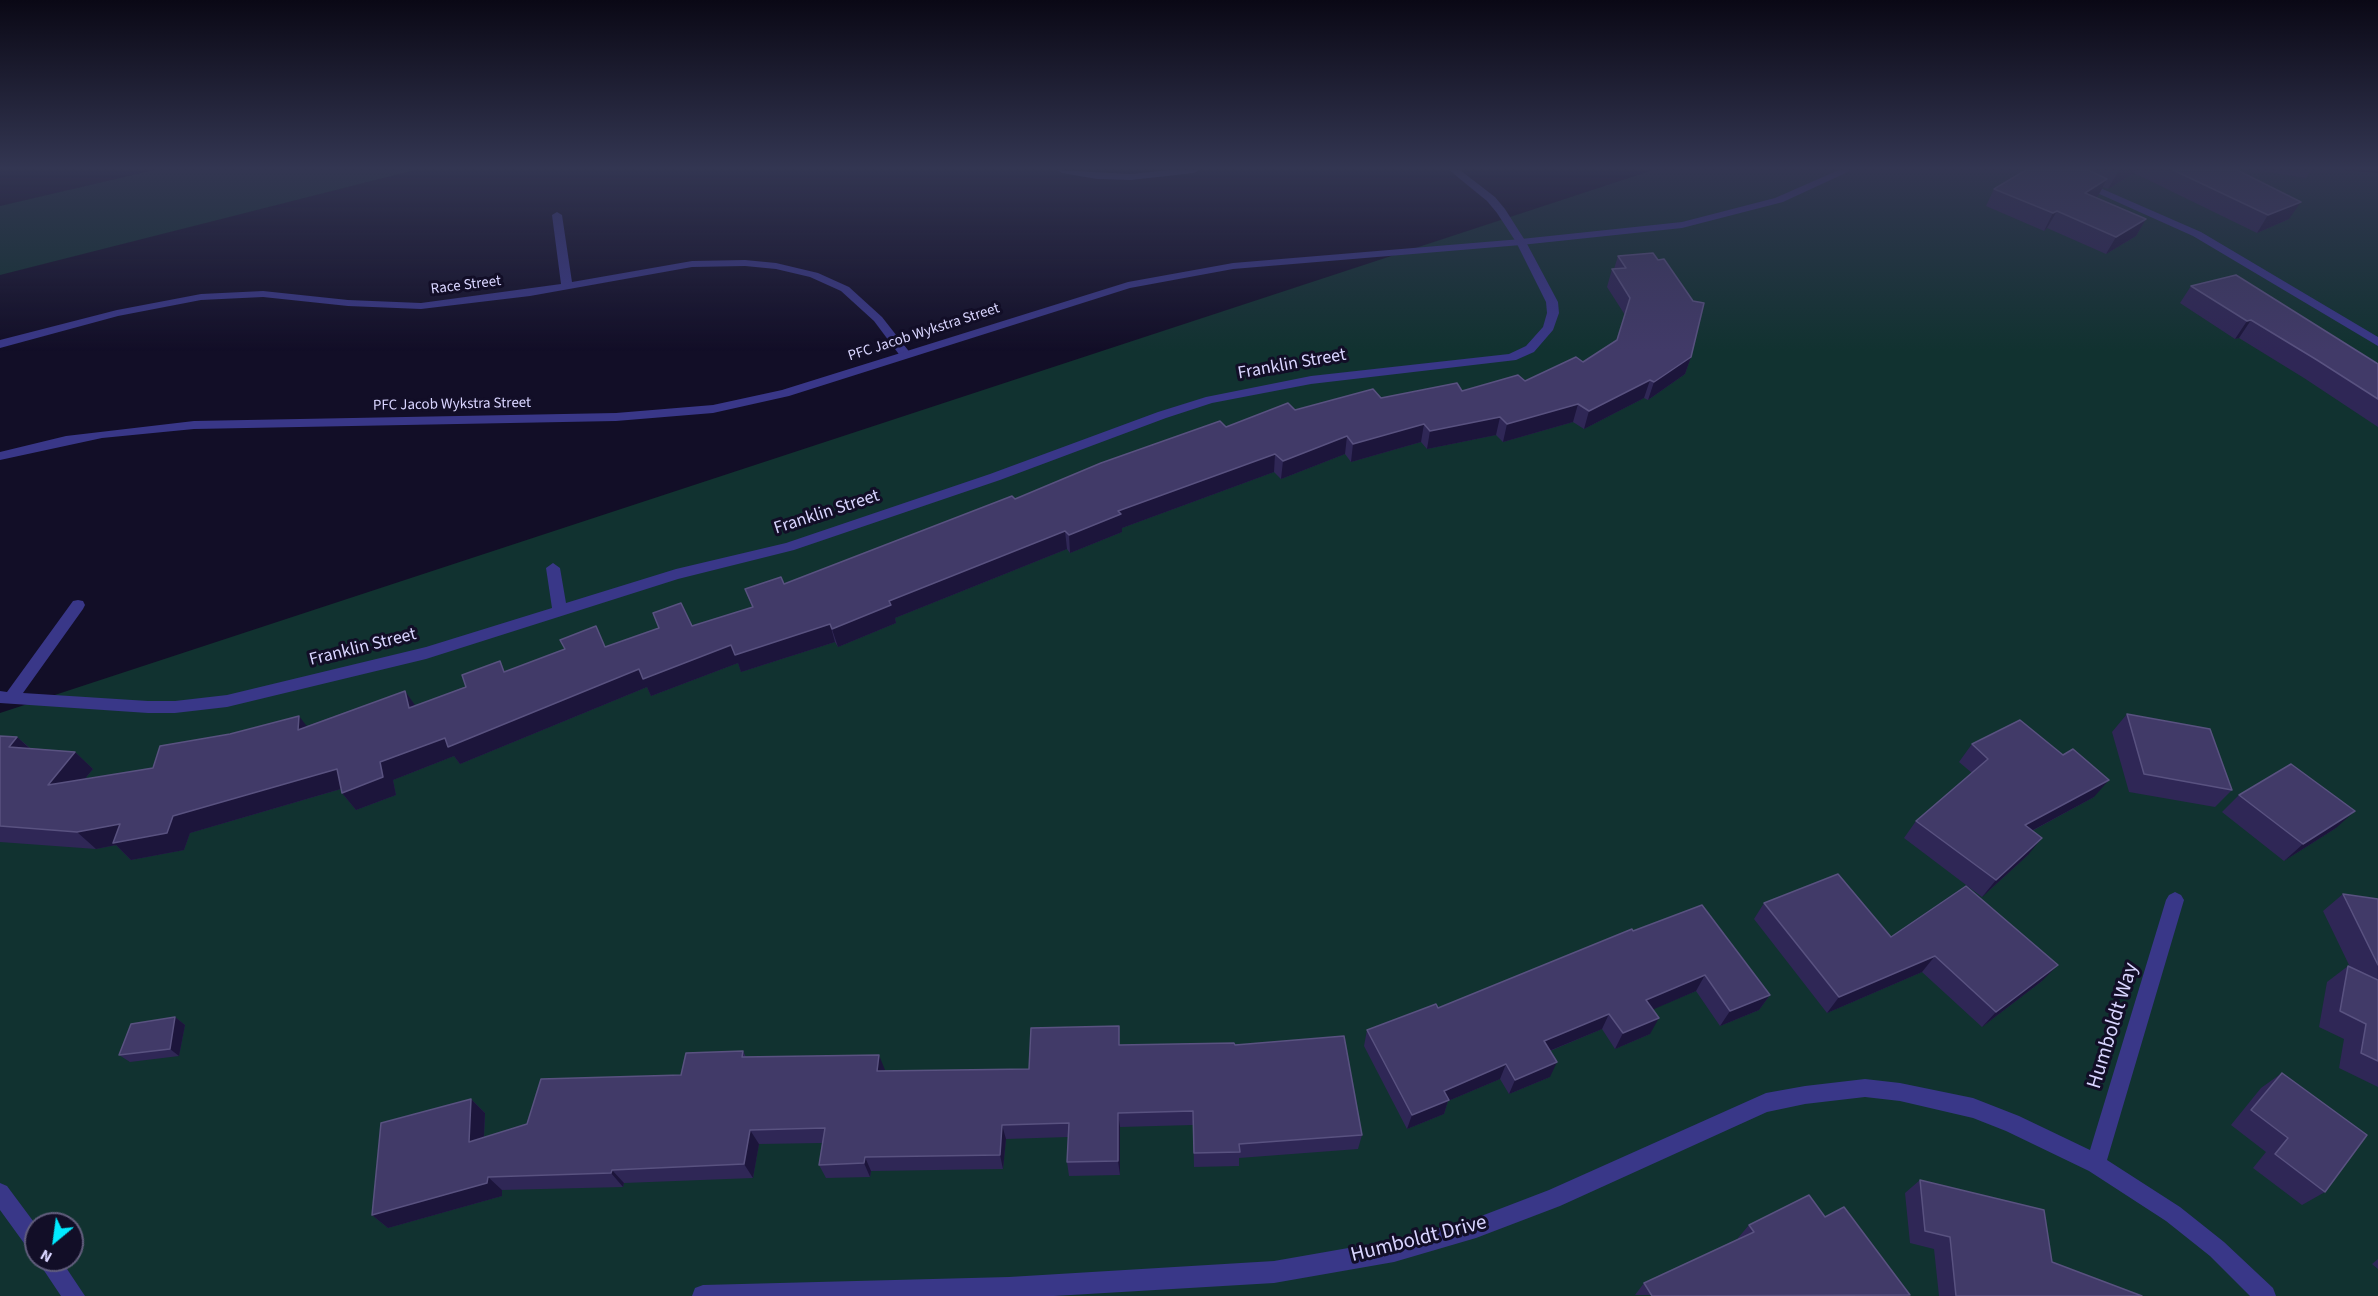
<!DOCTYPE html>
<style>
body{margin:0}
#map{position:relative;width:2378px;height:1296px;overflow:hidden;background:#120e27;font-family:"Source Sans 3",sans-serif}
canvas{display:block}
.north{position:absolute;left:24px;top:1212px;width:60px;height:60px;box-sizing:border-box;background:#120e27;border:2px solid #625e7d;border-radius:50%;rotate:209deg;font-size:16px;font-weight:700;line-height:24px;text-align:center;color:#d9d5ff}
.north::after{content:'';display:block;margin:auto;width:21px;height:27px;background:#01eaff;clip-path:polygon(50% 0,100% 100%,50% 72%,0 100%)}
</style>
<div id="map">
<canvas width="2378" height="1296"></canvas>
<div class="north">N</div>
</div>
<script>
const g = document.querySelector('canvas').getContext('2d');
g.lineJoin = 'round';
function paint(path, color) { g.fillStyle = color; g.fill(path, 'evenodd'); }
const poly = rows => new Path2D(rows.map(r => 'M' + r).join(''));
function strokePath(path, color, width, dash) { g.strokeStyle = color; g.lineWidth = width; g.lineCap = dash ? 'butt' : 'round'; g.setLineDash(dash || []); g.stroke(path); }
function label(font, color, halo, rows, align = 'center') {
  g.font = font + ' "Source Sans 3",sans-serif'; g.lineWidth = 6; g.setLineDash([]); g.textBaseline = 'middle'; g.strokeStyle = halo; g.fillStyle = color; for (const [text, x, y, turn = 0] of rows) {
    g.save(); g.translate(x, y); g.rotate((+turn || 0) * Math.PI / 180); g.textAlign = isNaN(turn) ? turn : align; if (halo) g.strokeText(text, 0, 0); g.fillText(text, 0, 0); g.restore();
  }
}
paint(poly([
 [154,170,415,170,0,275,0,206],
 [1653,170,2343,170,2378,173,2378,1296,0,1296,0,713],
 [36,1224,72,1224,72,1260,36,1260]
]), '#113230');
paint(poly([
 [1057,170,1131,174,1169,170,1199,170,1194,173,1131,180,1097,179,1062,173,1057,170],
 [1449,170,1460,170,1495,197,1505,209,1526,242,1558,302,1559,313,1553,330,1534,352,1516,360,1311,384,1212,403,1166,418,1000,480,794,550,678,579,426,659,227,707,175,713,148,713,0,703,0,691,7,692,73,601,78,600,83,601,85,605,83,609,23,693,148,701,175,701,227,695,426,647,552,608,546,568,553,563,560,568,566,603,676,569,786,543,990,474,1158,412,1206,397,1311,376,1509,354,1526,346,1543,327,1547,313,1546,302,1516,242,1497,213,1487,201,1449,170],
 [2046,170,2059,170,2201,232,2378,337,2378,346,2193,236,2046,170],
 [557,212,562,215,572,282,692,261,745,260,776,263,818,273,849,287,882,317,911,354,909,357,901,357,874,321,841,291,810,277,776,269,745,266,692,267,530,296,421,309,348,306,263,297,201,300,118,316,0,348,0,340,117,310,201,294,263,291,348,300,421,303,561,284,552,215,557,212],
 [2175,892,2181,895,2184,900,2107,1160,2180,1207,2224,1242,2273,1288,2276,1296,2250,1296,2210,1256,2166,1221,2089,1171,2006,1131,1973,1118,1900,1101,1865,1097,1805,1104,1767,1112,1560,1206,1476,1238,1394,1262,1274,1283,1054,1296,692,1296,695,1288,703,1285,1009,1277,1274,1261,1394,1240,1476,1218,1549,1190,1766,1093,1805,1086,1865,1079,1900,1083,1973,1098,2019,1116,2090,1150,2166,900,2169,895,2175,892],
 [0,1183,7,1186,36,1225,36,1254,29,1250,0,1210,0,1183],
 [37,1260,61,1260,85,1296,61,1296,37,1260]
]), '#393788');
paint(poly([
 [1839,170,1852,170,1783,202,1682,228,1521,245,1233,269,1130,288,789,396,713,413,616,421,194,429,102,438,0,460,0,452,66,436,194,421,616,413,713,405,782,390,1128,282,1233,263,1521,239,1682,222,1775,198,1839,170]
]), '#393788');
paint(poly([
 [2026,170,2237,170,2289,219,2257,233,2134,173,2108,189,2103,187,2098,196,2096,197,2146,219,2136,236,2106,254,2047,228,2044,231,1986,206,1994,189],
 [2257,170,2312,170,2306,178],
 [1618,256,1691,357,1685,374,1648,400,1644,398,1584,429,1573,422,1503,442,1496,435,1427,449,1421,442,1351,462,1345,454,1281,479,1274,472,1122,528,1122,532,1070,553,1067,549,895,618,896,623,838,647,835,642,741,672,738,663,651,696,647,687,460,764,454,756,393,780,396,795,356,810,342,793,341,789,190,833,184,850,131,860,116,845,96,849,0,842,0,736,17,737,30,748,75,752,93,769,85,779,153,768,307,726,405,691,415,706,506,671,692,626,752,607,745,589,784,584,1015,499,1226,427,1295,410,1381,398,1462,391,1525,381,1583,362,1617,340,1625,315,1607,287,1612,269,1614,269],
 [2191,286,2378,364,2378,427,2304,378,2239,338,2235,339,2180,303],
 [2127,714,2232,790,2215,807,2129,792,2112,732],
 [1972,744,2094,797,2032,831,2028,855,1982,897,1904,838,1916,821,1972,773,1959,762],
 [2239,795,2336,828,2284,861,2222,812],
 [2343,894,2378,899,2378,1087,2339,1068,2344,1039,2319,1027,2327,982,2348,966,2350,967,2323,911],
 [1764,903,1891,937,2042,981,1982,1027,1922,972,1827,1013,1754,919],
 [1633,931,1770,995,1759,1010,1720,1026,1696,991,1653,1009,1650,1034,1615,1049,1602,1029,1550,1051,1550,1077,1509,1094,1500,1079,1448,1101,1444,1114,1407,1129,1364,1046,1367,1030,1438,1008],
 [175,1017,185,1025,179,1056,130,1062,119,1055],
 [1120,1045,1235,1045,1362,1135,1358,1149,1239,1158,1239,1166,1194,1167,1193,1125,1120,1127,1120,1175,1069,1176,1067,1162,1068,1137,1006,1139,1003,1169,871,1171,870,1177,826,1178,819,1165,822,1143,759,1144,753,1178,624,1183,623,1187,502,1190,502,1196,388,1228,372,1215,471,1099,485,1113,484,1138,681,1075,743,1051,746,1057,885,1070,885,1071,1029,1069],
 [2282,1073,2325,1192,2302,1205,2253,1168,2266,1152,2231,1125,2261,1088],
 [1920,1180,2052,1262,2142,1296,1939,1296,1934,1249,1910,1243,1905,1193],
 [1825,1217,1909,1296,1635,1295,1644,1283,1738,1239,1738,1238,1749,1225],
 [2378,1259,2378,1269,2372,1264]
]), '#2f2756');
paint(poly([
 [2121,170,2136,170,2134,173,2108,189,2118,172],
 [2107,179,2098,196,2076,210,2085,193],
 [2301,202,2289,219,2257,233,2268,215],
 [2057,211,2047,228,2044,231,2053,213],
 [2146,219,2136,236,2106,254,2116,237],
 [2251,320,2239,338,2235,339,2247,321],
 [1691,357,1685,374,1648,400,1654,382],
 [1650,380,1644,398,1584,429,1589,411],
 [1578,404,1573,422,1503,442,1507,424],
 [1500,417,1496,435,1427,449,1430,431],
 [1424,424,1421,442,1351,462,1353,444],
 [1347,436,1345,454,1281,479,1283,461],
 [1275,454,1274,472,1122,528,1122,532,1070,553,1069,535,1118,511],
 [1065,531,1067,549,895,618,896,623,838,647,832,629,889,601],
 [830,624,835,642,741,672,738,663,651,696,647,687,460,764,454,756,393,780,396,795,356,810,342,793,380,762,445,738,639,669,731,645],
 [405,691,417,708,409,708],
 [299,716,312,733,298,730],
 [17,737,36,754,9,747],
 [75,752,93,769,66,802,48,785],
 [337,769,351,786,190,833,184,850,131,860,116,845,96,849,77,832,120,824],
 [2109,780,2094,797,2011,842,2025,825],
 [2355,811,2336,828,2284,861,2303,844],
 [2042,838,2028,855,1982,897,1996,880],
 [1935,956,1922,972,1827,1013,1839,997],
 [2058,965,2042,981,1982,1027,1996,1012],
 [1705,975,1696,991,1638,1016,1646,1000],
 [1770,995,1759,1010,1720,1026,1730,1011],
 [1609,1014,1602,1029,1537,1056,1544,1041],
 [175,1017,185,1025,179,1056,170,1049],
 [1659,1018,1650,1034,1615,1049,1623,1033],
 [879,1055,885,1070,883,1086,877,1071],
 [1557,1062,1550,1077,1509,1094,1515,1080],
 [1506,1064,1500,1079,1448,1101,1444,1114,1407,1129,1412,1115,1444,1091],
 [471,1099,485,1113,483,1156,469,1142],
 [1118,1113,1120,1127,1120,1175,1118,1161],
 [1002,1125,1006,1139,1003,1169,1000,1155],
 [750,1130,759,1144,753,1178,744,1164],
 [865,1157,871,1171,870,1177,864,1163],
 [612,1170,624,1183,623,1187,611,1173],
 [488,1177,502,1190,502,1196,388,1228,372,1215]
]), '#1c153b');
const building = poly([
 [2026,170,2088,170,2107,179,2085,193,2146,219,2116,237,2057,211,2053,213,1994,189,2026,170],
 [2173,170,2237,170,2301,202,2268,215,2173,170],
 [1653,253,1658,260,1664,259,1693,301,1704,303,1691,357,1654,382,1650,380,1589,411,1578,404,1507,424,1500,417,1430,431,1424,424,1353,444,1347,436,1283,461,1275,454,1118,511,1121,514,1069,535,1065,531,889,601,891,605,832,629,830,624,735,655,731,645,643,679,639,669,448,747,445,738,380,762,383,777,342,793,337,769,173,816,167,833,113,843,120,824,77,832,0,826,0,736,17,737,9,747,75,752,48,785,153,768,160,746,230,734,299,716,298,730,405,691,409,708,466,687,462,675,500,661,504,672,565,649,560,640,596,626,605,647,659,628,653,613,681,603,692,626,753,607,745,589,781,577,784,584,1012,496,1015,499,1101,463,1220,421,1226,427,1288,403,1295,410,1373,389,1381,398,1457,383,1462,391,1518,375,1525,381,1576,357,1583,362,1617,340,1630,298,1612,269,1626,268,1618,256,1653,253],
 [2236,275,2378,364,2378,399,2317,360,2251,320,2247,321,2191,286,2236,275],
 [2127,714,2210,729,2232,790,2144,774,2127,714],
 [2020,720,2063,755,2073,749,2109,780,2025,825,2042,838,1996,880,1916,821,1988,759,1972,744,2020,720],
 [2291,764,2355,811,2303,844,2239,795,2291,764],
 [1838,874,1891,937,1966,886,2058,965,1996,1012,1935,956,1839,997,1764,903,1838,874],
 [2343,894,2378,899,2378,965,2343,894],
 [1702,905,1770,995,1730,1011,1705,975,1646,1000,1659,1018,1623,1033,1609,1014,1544,1041,1557,1062,1515,1080,1506,1064,1444,1091,1449,1100,1412,1115,1367,1030,1436,1004,1438,1008,1632,929,1633,931,1702,905],
 [2348,966,2378,980,2378,1061,2361,1053,2366,1024,2340,1011,2348,966],
 [175,1017,170,1049,119,1055,131,1024,175,1017],
 [1119,1026,1119,1045,1234,1043,1235,1045,1344,1036,1362,1135,1239,1144,1240,1152,1194,1153,1193,1111,1118,1113,1118,1161,1067,1162,1069,1123,1002,1125,1000,1155,865,1157,864,1163,819,1165,825,1128,750,1130,744,1164,612,1170,611,1173,488,1177,487,1183,372,1215,381,1123,471,1099,469,1142,527,1124,541,1079,681,1075,686,1053,743,1051,742,1057,879,1055,877,1071,1029,1069,1031,1028,1119,1026],
 [2282,1073,2367,1135,2325,1192,2275,1154,2288,1138,2251,1110,2282,1073],
 [1920,1180,2044,1210,2052,1262,2142,1296,1956,1296,1950,1237,1925,1231,1920,1180],
 [1809,1195,1825,1217,1844,1207,1910,1295,1652,1296,1644,1283,1754,1232,1749,1225,1809,1195]
]);
paint(building, '#413a68');
strokePath(building, '#595280', 1.5);
const sky = g.createLinearGradient(0, 0, 0, 351);
sky.addColorStop(0, '#0a0815');
sky.addColorStop(0.48, '#333652');
sky.addColorStop(1, '#33365200');
g.fillStyle = sky;
g.fillRect(0, 0, 2378, 351);
label('15px', '#d9d5ff', '#120e27', [
 ["Race Street",466,286,-7],
 ["PFC Jacob Wykstra Street",924,333,-18],
 ["PFC Jacob Wykstra Street",452,405,-1]
]);
label('18px', '#d9d5ff', '#120e27', [
 ["Franklin Street",1292,365,-10],
 ["Franklin Street",827,513,-18],
 ["Franklin Street",363,648,-14]
]);
label('21px', '#d9d5ff', '#120e27', [
 ["Humboldt Way",2114,1026,-73],
 ["Humboldt Drive",1419,1240,-14]
]);
</script>
